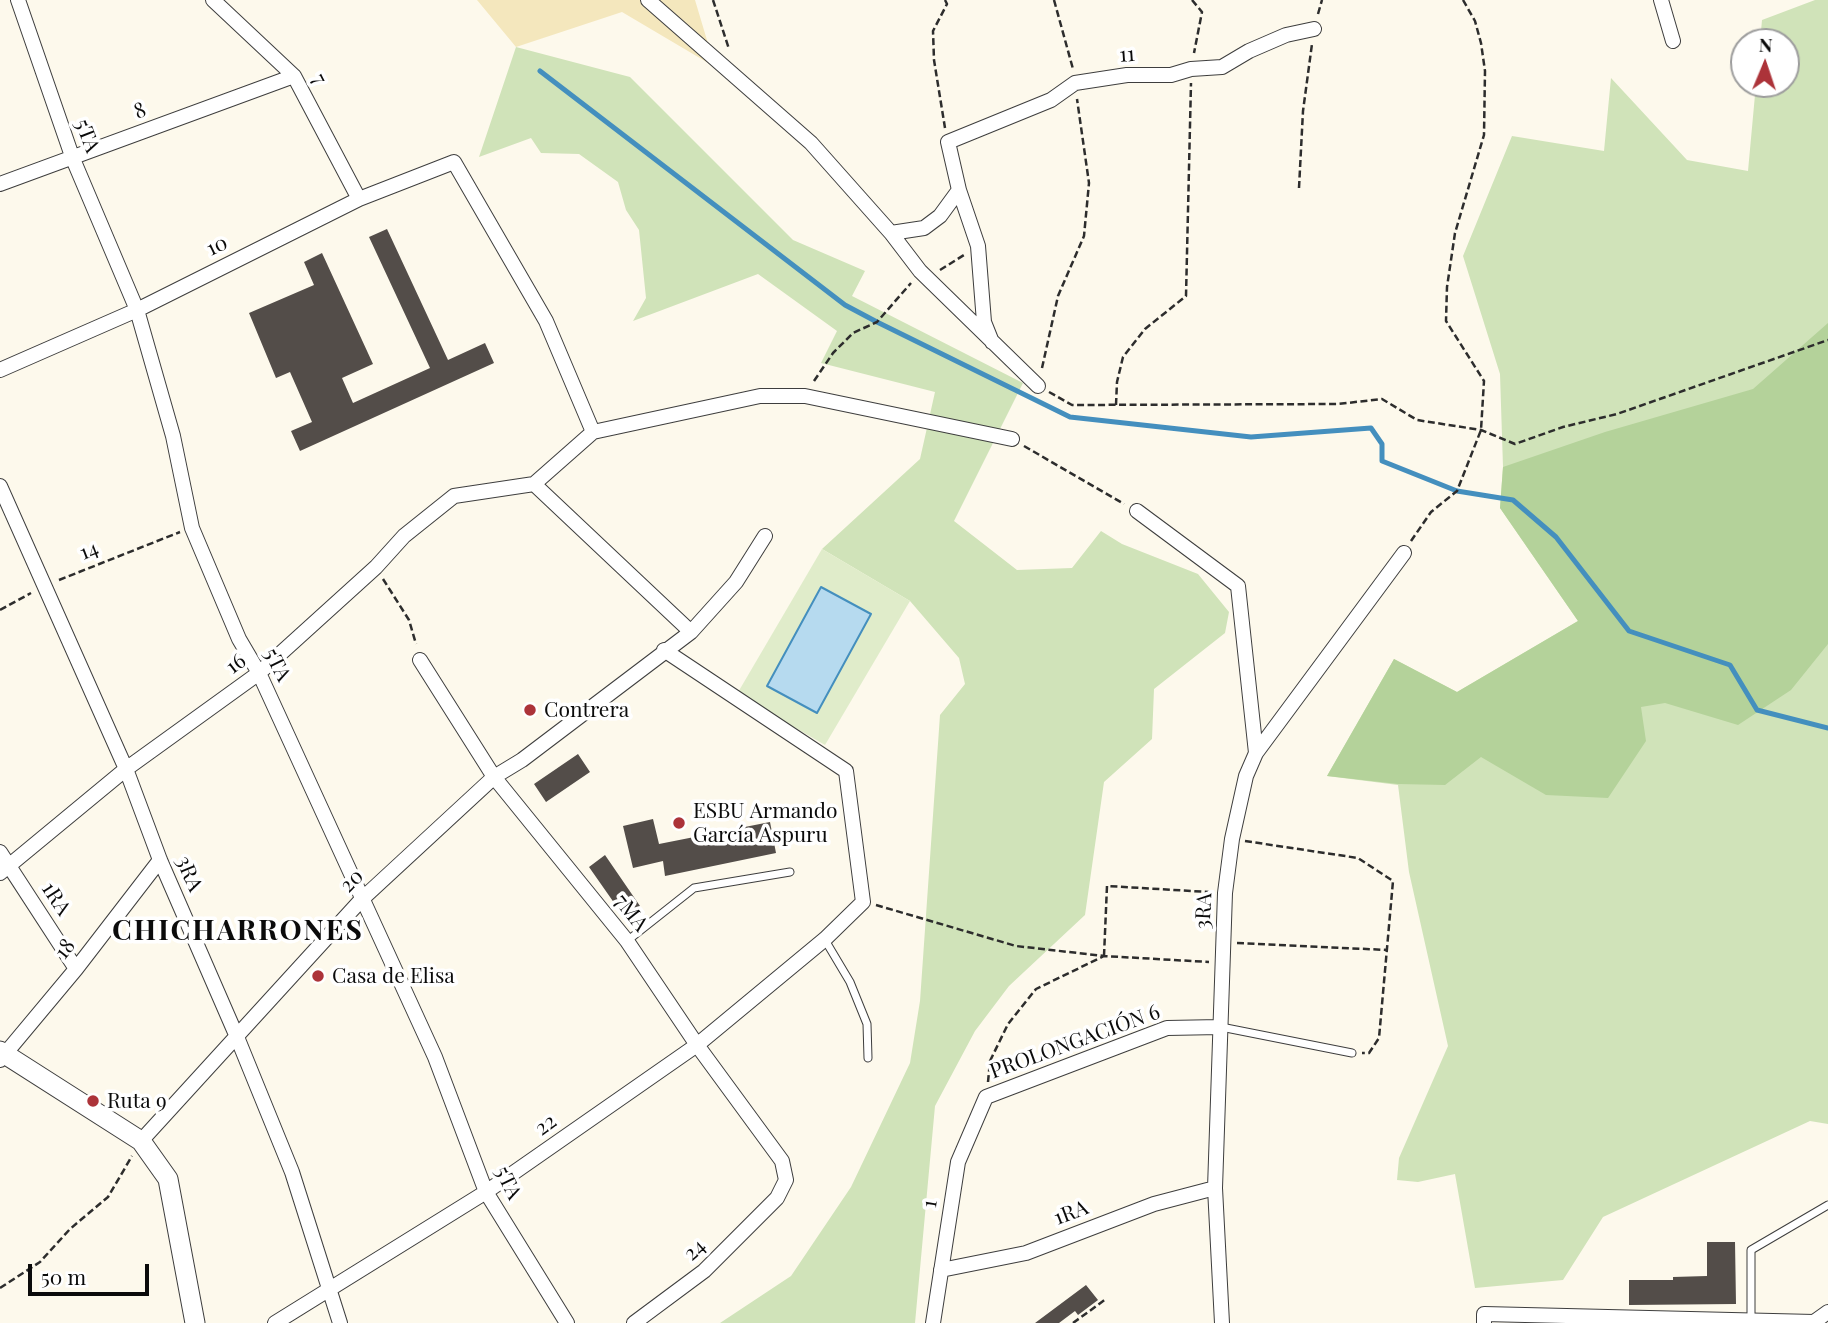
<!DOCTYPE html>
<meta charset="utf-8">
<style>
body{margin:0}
#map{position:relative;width:1828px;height:1323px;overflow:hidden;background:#fdf9ec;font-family:"Playfair Display",serif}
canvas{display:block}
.north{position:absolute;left:1730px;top:28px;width:70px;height:70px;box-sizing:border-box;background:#fff;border:2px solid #9d9d9d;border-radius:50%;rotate:2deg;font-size:19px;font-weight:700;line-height:28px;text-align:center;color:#0b0b0b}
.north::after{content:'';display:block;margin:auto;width:24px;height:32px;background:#ac3339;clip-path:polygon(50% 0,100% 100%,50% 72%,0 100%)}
.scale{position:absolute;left:28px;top:1264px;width:121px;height:32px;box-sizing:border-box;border:4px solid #0b0b0b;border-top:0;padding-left:9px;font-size:21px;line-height:24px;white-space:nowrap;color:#0b0b0b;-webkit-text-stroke:5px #fff;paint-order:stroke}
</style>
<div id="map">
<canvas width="1828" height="1323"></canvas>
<div class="north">N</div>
<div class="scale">50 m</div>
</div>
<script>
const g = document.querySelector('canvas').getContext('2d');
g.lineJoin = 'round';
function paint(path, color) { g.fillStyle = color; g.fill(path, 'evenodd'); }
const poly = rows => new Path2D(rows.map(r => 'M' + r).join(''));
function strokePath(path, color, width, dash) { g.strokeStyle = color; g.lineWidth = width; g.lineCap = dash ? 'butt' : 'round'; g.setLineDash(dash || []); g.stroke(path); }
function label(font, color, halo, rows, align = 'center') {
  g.font = font + ' "Playfair Display",serif'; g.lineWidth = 7; g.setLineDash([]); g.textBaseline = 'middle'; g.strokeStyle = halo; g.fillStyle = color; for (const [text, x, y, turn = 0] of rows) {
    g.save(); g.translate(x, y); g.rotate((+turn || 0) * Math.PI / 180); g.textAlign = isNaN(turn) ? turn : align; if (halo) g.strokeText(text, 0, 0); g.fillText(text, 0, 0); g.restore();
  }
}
paint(poly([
 [1815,0,1828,0,1828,1124,1810,1121,1603,1217,1563,1280,1475,1288,1455,1174,1418,1182,1397,1180,1399,1158,1448,1046,1409,872,1398,785,1327,776,1394,659,1457,692,1578,621,1500,508,1503,467,1500,374,1463,256,1512,136,1604,151,1611,78,1687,160,1748,171,1756,84,1786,84,1786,42,1760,42,1762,20],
 [516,47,630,77,793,240,865,271,852,296,1023,383,954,521,1017,570,1072,568,1101,531,1122,544,1198,574,1229,612,1225,633,1154,689,1152,739,1104,782,1085,915,1009,986,975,1031,935,1106,915,1323,720,1323,791,1276,851,1187,910,1063,920,1001,940,715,965,684,959,658,910,601,822,549,920,459,935,392,821,363,837,331,758,274,633,321,646,298,639,230,626,210,618,182,579,154,541,153,531,138,479,157]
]), '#d0e3b9');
paint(poly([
 [1828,323,1828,644,1791,690,1738,725,1665,703,1641,707,1646,741,1608,798,1546,795,1481,757,1445,785,1398,784,1327,776,1394,659,1457,692,1578,621,1500,508,1503,467,1605,432,1753,389]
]), '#b4d29a');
paint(poly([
 [477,0,695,0,715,67,622,12,516,47]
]), '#f4e7bd');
paint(poly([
 [822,549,910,601,825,745,737,694]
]), '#e0ecca');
const water = poly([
 [821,587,871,614,817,713,767,686,821,587]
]);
paint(water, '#b6daef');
strokePath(water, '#448fbe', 2);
strokePath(poly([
 [540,71,845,305,877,322,1070,417,1251,437,1371,428,1382,444,1382,461,1457,491,1513,500,1556,537,1629,631,1730,665,1757,710,1828,728]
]), '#448fbe', 5);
paint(poly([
 [387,229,448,360,485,343,494,363,300,451,291,431,312,422,290,372,276,378,249,313,314,285,304,262,322,253,373,364,342,378,353,403,430,368,369,237],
 [578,754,590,772,546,802,534,784],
 [653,819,659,844,770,822,776,853,665,876,663,861,633,868,623,826],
 [605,855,640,906,624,917,589,867],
 [1707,1242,1735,1242,1736,1304,1629,1305,1629,1280,1673,1280,1673,1277,1707,1276],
 [1086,1285,1098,1300,1078,1315,1075,1311,1059,1323,1035,1323]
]), '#534d49');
const service = poly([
 [825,940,850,982,867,1024,868,1058],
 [627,941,694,888,790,872],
 [1221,1027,1352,1053],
 [1751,1320,1751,1250,1828,1205]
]);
const minor = poly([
 [18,0,73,159,137,310,173,436,192,528,239,639,259,673,435,1057,486,1192,567,1323],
 [213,0,294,76,359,199],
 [648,0,811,143,891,233,924,228,940,216,959,190],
 [1661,0,1673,41],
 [0,184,294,76],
 [891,233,920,271,1038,386],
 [992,342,984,322,978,246,959,190,948,142,1051,100,1075,83,1127,75,1171,75,1191,69,1222,67,1249,51,1286,35,1314,29],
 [0,370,137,310,359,199,454,162,546,321,593,432],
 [534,484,593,432,760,396,805,396,1012,439],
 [534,484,691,632],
 [0,486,126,769,160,860,237,1037,292,1172,340,1323],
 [1137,511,1238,586,1256,753],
 [420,660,494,777,627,941,697,1045,782,1161,786,1180,777,1198,704,1271,634,1323],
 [0,852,76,969],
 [0,873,126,769,259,673,376,567,404,536,454,496,534,484],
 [0,1060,76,969,160,860],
 [141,1141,362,899,494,777,522,760,691,632,736,582,765,536],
 [941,1270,1026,1253,1154,1204,1215,1188],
 [275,1323,486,1192,697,1045,825,939,863,902,846,771,664,650],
 [933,1323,958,1162,986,1097,1167,1028,1220,1027],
 [1222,1323,1215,1188,1225,893,1232,839,1246,776,1256,753,1404,553],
 [1484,1323,1484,1314,1814,1322,1828,1312]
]);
const tertiary = poly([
 [0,1051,141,1141,168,1179,195,1323]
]);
strokePath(service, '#3e3e3e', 9);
strokePath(minor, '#3e3e3e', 16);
strokePath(tertiary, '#3e3e3e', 21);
strokePath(poly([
 [713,0,729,49],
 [945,0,947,4,933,31,934,60,945,128],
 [1054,0,1073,69],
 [1192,0,1202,12,1194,53],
 [1318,14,1322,0],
 [1299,188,1303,111,1312,44],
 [940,270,964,255],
 [1042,368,1058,296,1084,236,1089,183,1077,99],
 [814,381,833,353,853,333,877,322,911,283],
 [1049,392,1072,405,1338,404,1382,399,1417,420,1481,430,1515,444,1563,427,1617,414,1828,340],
 [1116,405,1117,382,1123,357,1145,329,1186,296,1191,83],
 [1024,446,1124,504],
 [1411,541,1431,512,1457,491,1481,430,1484,381,1446,321,1447,287,1455,233,1484,135,1485,71,1481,43,1475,21,1463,0],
 [383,579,409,620,416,644],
 [59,580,180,532],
 [0,610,31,593],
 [1245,841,1358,858,1393,881,1379,1038,1369,1053,1362,1053],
 [876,905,1016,946,1104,956,1209,962],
 [1237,943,1387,950],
 [1104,956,1107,886,1209,892],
 [988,1082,990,1061,1008,1024,1036,989,1104,956],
 [0,1288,40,1262,70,1229,108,1197,132,1156],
 [1073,1323,1106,1299]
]), '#2d2d2d', 2.5, [7, 3.5]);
strokePath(service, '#fff', 7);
strokePath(minor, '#fff', 14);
strokePath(tertiary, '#fff', 19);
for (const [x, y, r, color] of [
 [530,710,7,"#ac3339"],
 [679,823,7,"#ac3339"],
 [318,976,7,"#ac3339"],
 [93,1101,7,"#ac3339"]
]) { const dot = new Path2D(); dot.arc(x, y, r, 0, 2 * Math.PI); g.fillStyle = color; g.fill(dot); strokePath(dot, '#fff', 2.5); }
label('21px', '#0b0b0b', '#fff', [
 ["11",1127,55,-4],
 ["7",319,79,63],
 ["8",140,111,-21],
 ["5TA",87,136,69],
 ["10",217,246,-26],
 ["14",89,551,-21],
 ["16",236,664,-37],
 ["5TA",277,665,63],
 ["3RA",189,874,67],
 ["20",352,881,-45],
 ["1RA",56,899,57],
 ["3RA",1204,911,-87],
 ["7MA",631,913,52],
 ["18",65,949,-52],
 ["PROLONGACIÓN 6",1075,1042,-20],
 ["22",546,1125,-35],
 ["5TA",508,1183,64],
 ["1",930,1204,-81],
 ["1RA",1071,1213,-21],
 ["24",695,1250,-42]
]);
label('21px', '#0b0b0b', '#fff', [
 ["Contrera",544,710],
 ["ESBU Armando",693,811],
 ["García Aspuru",693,835],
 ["Casa de Elisa",332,976],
 ["Ruta 9",107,1101]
], 'left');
g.letterSpacing = '2px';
label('bold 28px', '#0b0b0b', '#fff', [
 ["CHICHARRONES",238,931]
]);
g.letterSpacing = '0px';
</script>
